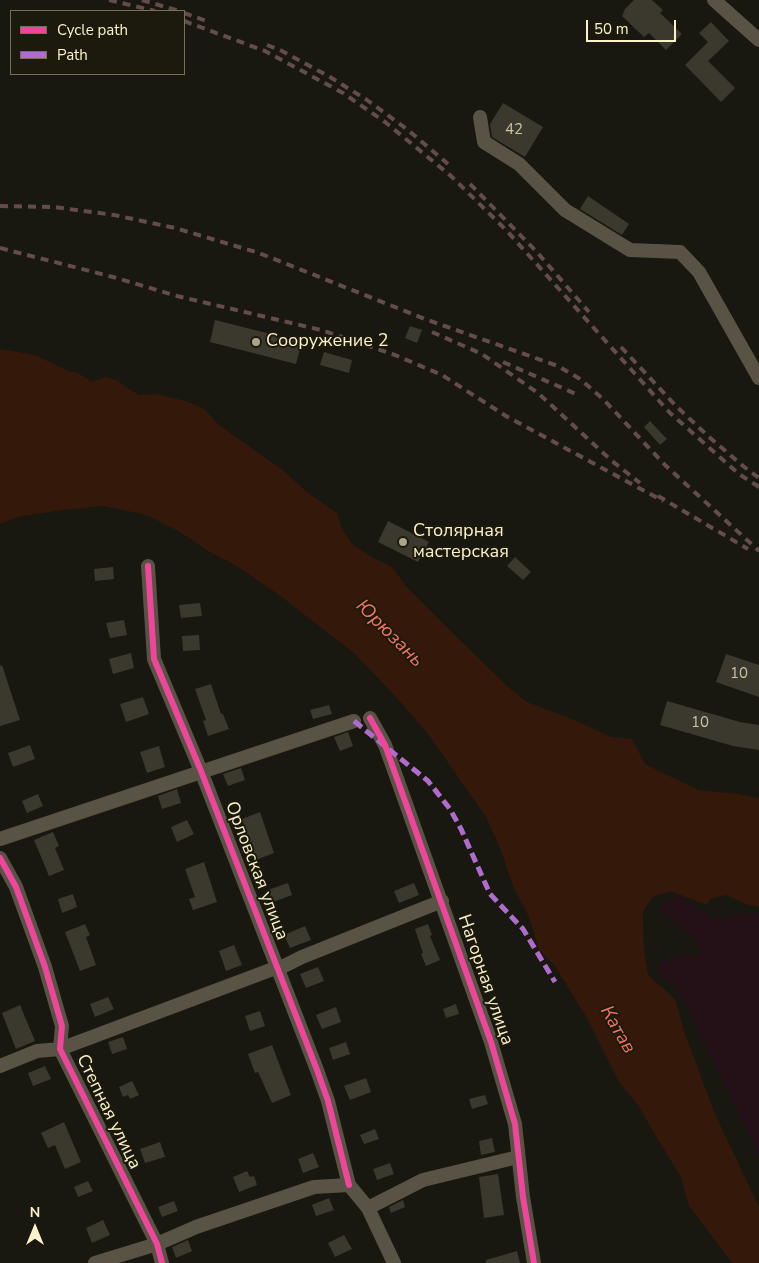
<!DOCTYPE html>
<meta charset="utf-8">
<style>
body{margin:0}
#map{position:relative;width:759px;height:1263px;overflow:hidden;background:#181710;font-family:"Nunito Sans",sans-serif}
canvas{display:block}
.legend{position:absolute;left:10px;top:10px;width:175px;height:65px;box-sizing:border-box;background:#1c1a0d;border:1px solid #767059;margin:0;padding:6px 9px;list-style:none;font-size:15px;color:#fcf1cb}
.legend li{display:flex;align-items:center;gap:10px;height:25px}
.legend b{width:25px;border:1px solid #767059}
.north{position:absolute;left:10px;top:1203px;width:50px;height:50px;-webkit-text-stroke:4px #1c1a0d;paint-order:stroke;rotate:0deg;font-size:14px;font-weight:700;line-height:20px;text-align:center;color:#fcf1cb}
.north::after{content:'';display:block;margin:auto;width:18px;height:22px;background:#fcf1cb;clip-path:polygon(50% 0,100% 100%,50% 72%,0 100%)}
.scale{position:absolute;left:586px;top:20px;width:90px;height:22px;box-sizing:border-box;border:2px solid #fcf1cb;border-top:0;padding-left:6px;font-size:15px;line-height:18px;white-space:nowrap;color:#fcf1cb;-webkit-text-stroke:4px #1c1a0d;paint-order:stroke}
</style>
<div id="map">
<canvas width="759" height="1263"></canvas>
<ul class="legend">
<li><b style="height:6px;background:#ed469a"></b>Cycle path</li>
<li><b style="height:6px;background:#b06ccc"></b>Path</li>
</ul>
<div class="north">N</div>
<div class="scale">50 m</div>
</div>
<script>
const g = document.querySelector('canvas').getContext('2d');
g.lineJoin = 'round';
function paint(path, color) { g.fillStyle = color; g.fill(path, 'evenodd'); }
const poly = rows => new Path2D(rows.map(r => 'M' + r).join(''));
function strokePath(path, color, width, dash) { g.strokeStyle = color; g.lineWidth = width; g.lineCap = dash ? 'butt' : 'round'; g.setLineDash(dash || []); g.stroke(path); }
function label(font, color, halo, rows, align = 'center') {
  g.font = font + ' "Nunito Sans",sans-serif'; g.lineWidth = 4; g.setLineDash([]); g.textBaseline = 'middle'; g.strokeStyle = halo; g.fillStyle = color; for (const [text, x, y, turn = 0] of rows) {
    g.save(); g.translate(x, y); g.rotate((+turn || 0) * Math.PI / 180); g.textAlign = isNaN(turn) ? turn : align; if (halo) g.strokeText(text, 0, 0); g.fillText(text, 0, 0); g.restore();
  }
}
paint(poly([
 [680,895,713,919,743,913,759,913,759,1155,679,991,656,971,662,960,702,953,694,937,657,909]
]), '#241117');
paint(poly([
 [0,349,35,355,68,371,78,373,92,382,106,377,116,380,139,395,156,394,186,401,204,409,219,425,284,471,307,492,337,513,342,529,353,545,370,556,392,567,406,586,457,637,507,686,527,702,579,722,611,737,632,739,645,764,698,790,738,794,759,798,759,907,746,904,726,895,710,899,707,905,670,891,653,897,643,911,644,950,648,975,675,999,685,1034,715,1114,759,1207,759,1263,732,1263,689,1206,681,1177,654,1133,638,1105,619,1082,585,1015,555,966,539,950,529,917,514,888,501,851,486,817,428,734,396,697,354,653,279,595,240,568,210,552,178,531,147,515,103,506,62,510,17,517,0,524]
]), '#34190b');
paint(poly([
 [634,0,652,0,663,10,660,13,682,34,666,50,649,33,644,37,622,16,625,9],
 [711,22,729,41,708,61,735,88,721,102,685,65,708,42,699,33],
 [503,103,543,127,525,157,492,137,490,124],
 [588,196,629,224,622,235,580,209],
 [215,320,302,342,296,364,210,342],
 [410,326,422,330,417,343,405,338],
 [324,352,352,360,349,373,320,365],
 [650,421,667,439,660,445,644,427],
 [388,521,429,542,418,562,378,542],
 [515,557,531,572,523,580,507,566],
 [113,567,114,579,95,581,94,569],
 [200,603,202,616,181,618,179,605],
 [124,620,127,635,110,638,106,623],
 [199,635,200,650,183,651,182,636],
 [131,653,134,668,113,674,109,659],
 [726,654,759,665,759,697,716,682],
 [2,665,20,720,0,726,0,666],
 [211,684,221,714,223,714,229,729,208,736,203,721,206,720,195,689],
 [143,697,149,714,126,722,120,704],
 [667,701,740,722,759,725,759,750,733,746,660,725],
 [329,705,332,714,313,719,310,710],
 [348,732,353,746,340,751,334,737],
 [30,745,35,759,13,767,8,753],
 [159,746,165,767,147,773,140,752],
 [241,768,245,780,228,786,223,774],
 [177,789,181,803,162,809,158,796],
 [38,794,43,806,27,813,22,801],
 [260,812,274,853,256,860,242,819],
 [187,820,194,834,177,842,171,827],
 [53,832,59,846,55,848,64,870,49,876,34,840],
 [204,862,217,902,193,910,189,899,195,897,185,869],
 [288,883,292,895,273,902,268,890],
 [414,883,419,895,399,903,394,891],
 [73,894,77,907,62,913,58,899],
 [85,924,90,935,86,937,96,965,80,971,65,932],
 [428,924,432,935,430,936,440,960,426,966,421,954,423,953,415,929],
 [305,926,311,940,290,948,284,935],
 [234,945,242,965,226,971,219,951],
 [318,967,324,981,306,988,300,974],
 [108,997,114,1009,95,1017,90,1004],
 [456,1004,459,1014,446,1018,443,1009],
 [20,1005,35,1041,16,1049,2,1013],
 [336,1007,341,1022,322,1029,316,1015],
 [260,1011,265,1026,250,1031,245,1016],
 [123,1037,127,1049,112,1054,108,1042],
 [346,1042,350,1054,333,1060,329,1048],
 [272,1045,291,1095,272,1103,258,1072,255,1073,248,1054],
 [45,1066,51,1079,33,1086,28,1073],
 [366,1078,371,1092,350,1100,344,1086],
 [132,1081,139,1095,130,1099,128,1095,123,1097,119,1087],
 [485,1095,488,1104,472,1109,469,1099],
 [64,1122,81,1162,65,1169,55,1145,48,1148,41,1133],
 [375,1129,379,1139,364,1144,360,1135],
 [492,1138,495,1152,481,1155,479,1141],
 [160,1142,165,1157,145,1163,140,1149],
 [313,1153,319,1167,303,1173,298,1159],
 [390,1163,394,1174,377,1180,373,1169],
 [247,1171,250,1177,254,1176,257,1185,239,1192,233,1177],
 [498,1174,504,1215,484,1218,479,1177],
 [88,1181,93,1191,78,1197,74,1187],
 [329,1198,334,1210,316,1216,312,1205],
 [403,1200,405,1207,391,1213,389,1207],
 [174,1201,178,1211,162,1217,158,1207],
 [103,1220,110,1235,92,1243,86,1228],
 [344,1235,352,1249,335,1257,328,1243],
 [188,1240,192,1251,176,1258,172,1247],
 [517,1251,520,1263,486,1263,486,1260]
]), '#3b392e');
strokePath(poly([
 [714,0,759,40],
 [480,117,484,142,519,164,565,210,630,250,680,252,699,272,759,378],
 [148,566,154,659,201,771,317,1070,328,1101,349,1185],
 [370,718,385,745,491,1042,515,1124,523,1197,534,1263],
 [0,839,354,721],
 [0,858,16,887,45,967,62,1026,60,1049,157,1244,162,1263],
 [0,1066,37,1051,60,1049,273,969,278,969,302,957,442,901],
 [368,1208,423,1180,518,1157],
 [95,1263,157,1244,196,1227,314,1187,349,1185,368,1208,394,1263]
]), '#595346', 14);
strokePath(poly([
 [109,0,155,11],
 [142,0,179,11],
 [184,13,209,22],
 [184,21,265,51,343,93,385,122,451,176,507,231,670,413,739,474,759,487],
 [267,45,282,51,330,77,367,100,408,130,448,164],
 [470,184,536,251,589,312],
 [0,206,54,207,114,215,175,228,259,253,425,319,558,366,580,379,604,400,665,465,759,551],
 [0,248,113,277,177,296,321,330,395,355,442,375,506,416,663,501],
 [432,332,482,354,538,393,612,461,640,483],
 [621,347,676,406,708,436,743,466,759,478],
 [503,362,576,394],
 [658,496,748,549]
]), '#644d48', 4, [8, 6]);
strokePath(poly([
 [354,721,428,781,450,809,461,829,490,894,523,929,555,982]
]), '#b06ccc', 5, [10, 5]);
strokePath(poly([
 [148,566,154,659,201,771,317,1070,328,1101,349,1185],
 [370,718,385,745,491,1042,515,1124,523,1197,534,1263],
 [0,858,16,887,45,967,62,1026,60,1049,157,1244,162,1263]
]), '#ed469a', 6);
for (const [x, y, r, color] of [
 [256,342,5,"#aca58a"],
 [403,542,5,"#aca58a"]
]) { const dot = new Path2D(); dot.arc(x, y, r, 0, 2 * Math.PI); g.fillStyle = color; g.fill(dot); strokePath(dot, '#1c1a0d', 2); }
label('15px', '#ccc3a4', null, [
 ["42",514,130],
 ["10",739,674],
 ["10",700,723]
]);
label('18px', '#fcf1cb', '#1c1a0d', [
 ["Сооружение 2",266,342],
 ["Столярная",413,532],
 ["мастерская",413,553]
], 'left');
label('18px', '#fcf1cb', '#1c1a0d', [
 ["Орловская улица",256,871,69],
 ["Нагорная улица",485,980,71],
 ["Степная улица",108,1112,64]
]);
label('italic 19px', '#f57560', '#1c1a0d', [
 ["Юрюзань",389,634,45],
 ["Катав",617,1030,60]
]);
</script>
